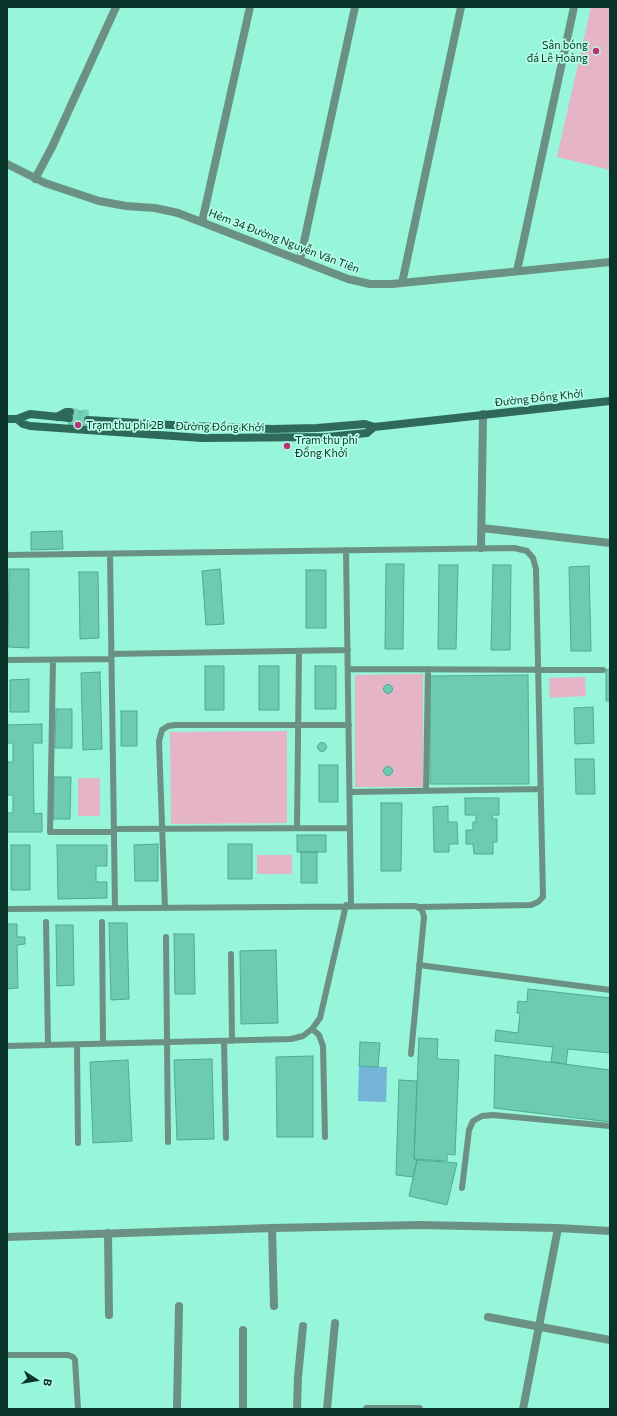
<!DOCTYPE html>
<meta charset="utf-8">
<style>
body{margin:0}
#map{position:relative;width:617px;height:1416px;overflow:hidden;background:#97f5d9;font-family:Commissioner,sans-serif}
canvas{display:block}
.frame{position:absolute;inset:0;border:8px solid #0b342a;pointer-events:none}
.north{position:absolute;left:16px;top:1360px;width:40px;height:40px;-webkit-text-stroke:3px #b6fee7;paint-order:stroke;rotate:102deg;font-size:11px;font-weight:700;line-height:16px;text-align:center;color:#0b342a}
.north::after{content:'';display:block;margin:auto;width:14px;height:18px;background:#0b342a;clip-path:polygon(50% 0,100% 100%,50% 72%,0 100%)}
</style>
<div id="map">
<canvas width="617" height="1416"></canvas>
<div class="frame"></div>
<div class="north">B</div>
</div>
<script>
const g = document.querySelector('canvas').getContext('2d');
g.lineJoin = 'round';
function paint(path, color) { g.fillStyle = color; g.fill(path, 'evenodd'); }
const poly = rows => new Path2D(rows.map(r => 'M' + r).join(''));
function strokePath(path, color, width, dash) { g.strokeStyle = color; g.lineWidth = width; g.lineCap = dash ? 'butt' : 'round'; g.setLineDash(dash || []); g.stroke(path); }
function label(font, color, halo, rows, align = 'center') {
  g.font = font + ' Commissioner,sans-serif'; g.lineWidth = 3.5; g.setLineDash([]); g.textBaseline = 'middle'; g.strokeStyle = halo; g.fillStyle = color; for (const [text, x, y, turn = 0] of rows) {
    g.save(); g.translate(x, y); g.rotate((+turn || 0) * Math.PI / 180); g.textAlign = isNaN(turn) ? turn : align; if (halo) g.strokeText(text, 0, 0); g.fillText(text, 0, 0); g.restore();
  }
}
paint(poly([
 [591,7,610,7,610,170,557,157],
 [423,674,423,787,355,787,355,675],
 [585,677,586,696,550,698,549,678],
 [287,731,287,823,171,824,170,732],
 [78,778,100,778,100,816,78,816],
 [257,855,292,855,292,874,257,874]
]), '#e5b4c7');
paint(poly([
 [359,1066,387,1067,386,1102,358,1101]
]), '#74b4d6');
const building = poly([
 [70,410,88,412,86,433,68,431,70,410],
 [62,531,63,549,31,550,31,532,62,531],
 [386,564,404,564,403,649,385,649,386,564],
 [439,565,458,565,456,649,438,649,439,565],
 [493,565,511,565,510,650,491,650,493,565],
 [589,566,591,651,571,651,569,567,589,566],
 [9,569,29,569,29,648,8,647,9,569],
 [220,569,224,624,206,625,202,571,220,569],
 [306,570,326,570,326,628,306,628,306,570],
 [79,572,98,572,99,638,80,639,79,572],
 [205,666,224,666,224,710,205,710,205,666],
 [259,666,279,666,279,710,259,710,259,666],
 [315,666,336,666,336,709,315,709,315,666],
 [610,669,610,701,606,701,606,670,610,669],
 [100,672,102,749,83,750,81,673,100,672],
 [528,675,529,784,430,784,430,676,528,675],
 [29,679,29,712,10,712,10,680,29,679],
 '383.5 689a4.5 4.5 0 1 1 9 0a4.5 4.5 0 1 1-9 0Z',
 [593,707,594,743,575,744,574,708,593,707],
 [56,709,72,709,72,748,55,748,56,709],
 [121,711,137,711,137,746,121,746,121,711],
 [42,724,42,743,33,743,34,814,42,813,42,832,7,832,7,813,13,813,13,795,8,795,7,790,7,770,8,762,13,762,13,743,7,743,7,725,42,724],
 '317.5 747a4.5 4.5 0 1 1 9 0a4.5 4.5 0 1 1-9 0Z',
 [575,759,594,759,595,794,576,794,575,759],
 [319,765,338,765,338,802,319,802,319,765],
 '383.5 771a4.5 4.5 0 1 1 9 0a4.5 4.5 0 1 1-9 0Z',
 [54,777,71,777,70,819,53,819,54,777],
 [465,798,499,798,499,815,492,815,493,819,497,819,497,842,493,842,493,854,474,854,473,844,466,844,466,830,473,830,473,822,476,822,476,815,465,815,465,798],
 [381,803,402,803,401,871,381,871,381,803],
 [448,806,448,822,457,822,458,844,449,844,449,852,434,852,433,807,448,806],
 [297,835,326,835,326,852,297,852,297,835],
 [158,844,158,881,135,881,134,845,158,844],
 [228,844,252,844,252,879,228,879,228,844],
 [11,845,30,845,30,890,11,890,11,845],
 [57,845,107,845,107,866,96,866,96,882,107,882,107,898,58,899,57,845],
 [301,852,317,852,317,883,301,883,301,852],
 [109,923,127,923,129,999,111,1000,109,923],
 [7,924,17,924,17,937,25,937,25,944,17,945,18,988,7,989,7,924],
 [56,925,73,925,74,985,57,986,56,925],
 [174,934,194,934,195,994,175,994,174,934],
 [276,950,278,1023,241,1024,240,951,276,950],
 [528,989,610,998,610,1053,568,1049,566,1064,551,1062,553,1047,495,1041,496,1030,518,1033,520,1013,517,1013,518,1001,527,1002,528,989],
 [419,1038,438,1039,437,1059,459,1060,455,1155,447,1154,447,1161,414,1159,419,1038],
 [360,1042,380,1043,378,1067,359,1066,360,1042],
 [495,1055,610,1070,610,1122,494,1108,495,1055],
 [313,1056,313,1137,277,1137,276,1057,313,1056],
 [212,1059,214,1139,177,1140,174,1060,212,1059],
 [128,1060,132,1141,93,1143,90,1062,128,1060],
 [399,1080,417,1081,414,1159,417,1160,413,1177,396,1175,399,1080],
 [417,1160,457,1163,447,1205,409,1196,417,1160]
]);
paint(building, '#6ecbb1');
strokePath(building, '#4cab92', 1);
strokePath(poly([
 [70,412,88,414],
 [69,418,88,420]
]), '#7bceb6', 8, [8, 4]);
strokePath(poly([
 [346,550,351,905],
 [110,554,115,908],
 [7,555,514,548,527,551,533,558,536,569,543,897,538,902,531,905,419,907],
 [111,654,348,650],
 [7,660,111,659],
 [53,660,50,832,114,832],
 [348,669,603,670],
 [426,791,428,669],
 [350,792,541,789],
 [297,828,299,651],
 [114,829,350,828],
 [165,908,159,741,162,730,168,726,175,725,349,725],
 [7,909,416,906,422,910,424,917,411,1054],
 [46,922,48,1045],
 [102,922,103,1044],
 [166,937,168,1142],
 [231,954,232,1041],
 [419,965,610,990],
 [312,1029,319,1035,323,1046,325,1137],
 [224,1041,226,1138],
 [77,1045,78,1143],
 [7,1046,291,1039,303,1036,312,1029,320,1018,346,905],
 [462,1188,469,1130,473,1121,482,1116,493,1115,610,1126],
 [7,1355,68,1355,73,1357,75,1360,78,1409]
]), '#6b9084', 6);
strokePath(poly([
 [7,164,45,183,99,201,126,206,155,208,178,213,348,279,370,284,392,284,610,262],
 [35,179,52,147,116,7],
 [202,222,250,7],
 [300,260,355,7],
 [517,271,574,7],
 [402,283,461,7],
 [482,528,610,543],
 [481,548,483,414],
 [272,1228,274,1306],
 [108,1233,109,1315],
 [7,1237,272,1228,420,1225,558,1228,610,1231],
 [488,1317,610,1340],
 [243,1330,243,1409],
 [177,1409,179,1306],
 [297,1409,298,1377,303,1326],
 [327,1409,335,1323],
 [367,1409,419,1409],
 [523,1409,558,1228]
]), '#6b9084', 8);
strokePath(poly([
 [57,417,66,412,70,412],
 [7,419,17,419,23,424,30,426,202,438,327,437,367,433,374,427],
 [17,419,30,414,69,418],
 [88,420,189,426,272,429,317,428,365,424,374,427,610,401]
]), '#2f6959', 8);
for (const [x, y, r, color] of [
 [596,51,4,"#b83378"],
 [78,425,4,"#b83378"],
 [287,446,4,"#b83378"]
]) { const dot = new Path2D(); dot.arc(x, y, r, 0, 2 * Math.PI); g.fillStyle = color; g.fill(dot); strokePath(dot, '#b6fee7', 1.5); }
label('11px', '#0b342a', '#b6fee7', [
 ["Sân bóng",588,45,"right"],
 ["đá Lê Hoàng",588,58,"right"],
 ["Trạm thu phí 2B",86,425],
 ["Trạm thu phí",295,440],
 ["Đồng Khởi",295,453]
], 'left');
label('11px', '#0b342a', '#b6fee7', [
 ["Hẻm 34 Đường Nguyễn Văn Tiên",284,241,21],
 ["Đường Đồng Khởi",539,398,-6],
 ["Đường Đồng Khởi",220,427,1]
]);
</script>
